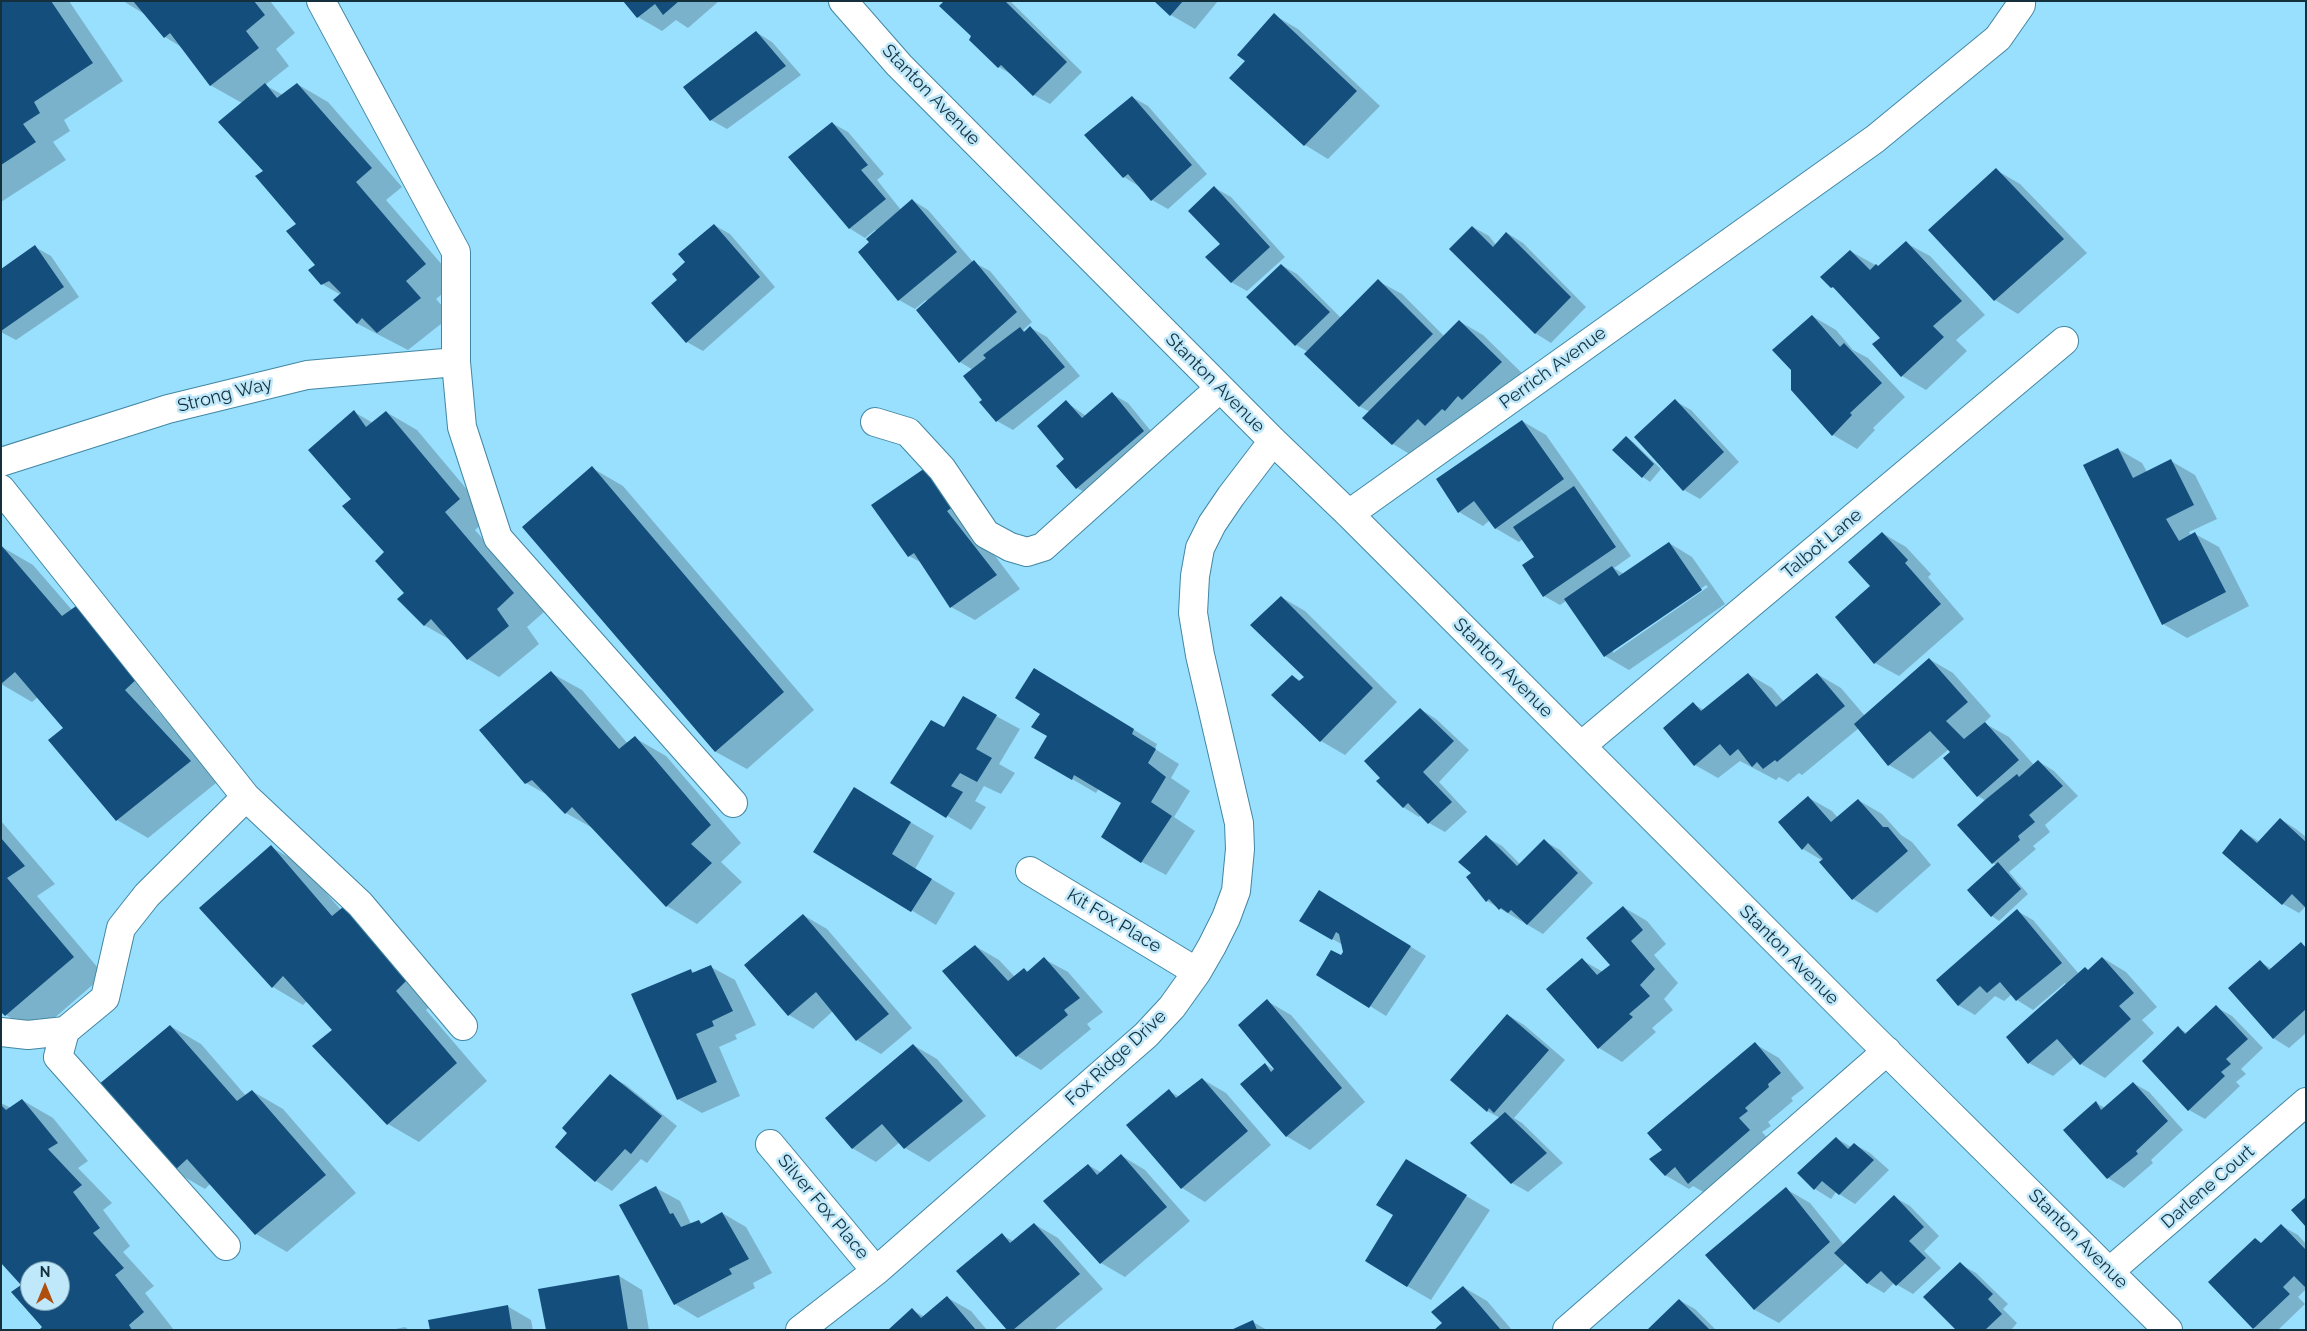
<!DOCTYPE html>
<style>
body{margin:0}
#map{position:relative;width:2307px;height:1331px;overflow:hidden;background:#99dffe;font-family:Raleway,sans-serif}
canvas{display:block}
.frame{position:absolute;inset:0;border:2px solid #13303c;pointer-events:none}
.north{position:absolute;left:20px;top:1261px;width:50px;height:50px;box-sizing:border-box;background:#bfe8fa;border:1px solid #7a9eae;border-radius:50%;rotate:0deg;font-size:14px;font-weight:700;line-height:20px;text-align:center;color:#13303c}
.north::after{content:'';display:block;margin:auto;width:18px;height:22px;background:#b04f0d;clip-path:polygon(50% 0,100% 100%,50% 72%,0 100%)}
</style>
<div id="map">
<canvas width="2307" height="1331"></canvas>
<div class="frame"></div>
<div class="north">N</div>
</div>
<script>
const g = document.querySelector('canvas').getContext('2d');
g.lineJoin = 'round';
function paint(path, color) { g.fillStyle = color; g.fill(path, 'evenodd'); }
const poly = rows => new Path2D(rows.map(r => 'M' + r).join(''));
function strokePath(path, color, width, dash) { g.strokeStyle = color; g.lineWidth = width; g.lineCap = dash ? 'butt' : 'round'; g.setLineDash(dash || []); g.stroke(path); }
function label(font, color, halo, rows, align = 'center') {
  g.font = font + ' Raleway,sans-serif'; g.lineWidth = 5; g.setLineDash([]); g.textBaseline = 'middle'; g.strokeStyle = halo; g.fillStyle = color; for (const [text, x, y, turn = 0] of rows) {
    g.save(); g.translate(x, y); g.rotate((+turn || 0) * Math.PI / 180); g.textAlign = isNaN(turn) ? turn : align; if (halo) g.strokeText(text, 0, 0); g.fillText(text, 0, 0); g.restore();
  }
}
paint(poly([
 [1,1,69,1,123,81,64,120,70,131,53,142,66,160,1,202],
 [123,1,270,1,295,33,276,49,289,66,265,85,283,95,297,84,328,102,402,187,386,200,457,282,436,299,451,316,408,350,358,324,334,300,341,295,322,284,317,266,298,225,265,171,242,103,210,85,183,48,165,37,146,15],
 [625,1,719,1,688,28,676,20,662,31,638,17],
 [946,1,1010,1,1082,72,1050,104,1034,95,1014,76,999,67,970,39,973,36],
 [1156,1,1218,1,1195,29,1171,15],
 [1274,15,1298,29,1380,106,1328,159,1305,145,1247,61],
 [756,32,772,42,801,75,727,129,711,120],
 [1132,97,1148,106,1207,174,1168,209,1152,200,1140,187,1124,177],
 [832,123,848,132,884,174,877,180,901,210,912,200,928,210,973,262,990,271,1032,322,1023,330,1026,332,1031,328,1047,337,1080,376,1013,430,997,421,983,400,973,370,960,362,918,310,927,302,926,300,915,309,899,300,871,242,877,231,875,230,865,238,849,228],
 [1996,170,2020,184,2087,253,2018,314,1995,300],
 [1215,188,1231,197,1285,257,1247,291,1231,282,1222,244],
 [714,225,730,234,775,287,703,351,687,342,678,280,687,262],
 [1473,227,1489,236,1496,245,1507,233,1523,243,1586,307,1551,343,1535,333],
 [1906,243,1930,256,1985,315,1956,340,1967,351,1926,390,1902,376,1882,338,1840,292,1832,287,1850,251,1879,267],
 [35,247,51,256,79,297,16,340,1,332,1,270],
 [1281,265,1297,274,1341,318,1378,281,1402,294,1444,336,1459,321,1483,335,1525,376,1416,458,1393,444,1370,412,1359,406,1308,352,1296,345,1248,297],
 [1812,316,1836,330,1853,350,1868,358,1905,397,1873,428,1875,430,1857,449,1833,435,1792,369],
 [1112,394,1128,403,1159,441,1093,497,1077,488,1066,459,1066,402,1086,416],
 [1675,401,1691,410,1739,462,1700,499,1684,490],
 [354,412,373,423,386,412,417,430,490,517,475,530,545,611,527,627,539,644,499,677,468,659,452,641,424,625,406,593,386,552,353,500],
 [1522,421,1546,435,1631,556,1614,568,1624,574,1669,543,1692,557,1725,604,1629,670,1605,656,1566,601,1560,605,1544,596,1535,557,1523,539,1519,542,1495,528,1490,520,1483,526,1459,512,1437,479],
 [1706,585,1708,587,1613,653,1613,650],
 [1626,437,1633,442,1661,469,1650,482,1643,477],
 [2118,449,2142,463,2147,472,2171,461,2195,475,2217,519,2189,532,2191,536,2195,534,2219,547,2249,606,2187,638,2163,624],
 [928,467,1020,589,975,620,951,607,922,563,909,556],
 [592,468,623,486,814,710,747,769,716,752,524,527],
 [1882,533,1906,547,1931,574,1928,577,1964,619,1899,676,1875,663,1872,587],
 [2,547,33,565,72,610,170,694,155,708,221,779,148,838,117,820,65,728,38,697,32,702,1,684],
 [1281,597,1305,611,1397,702,1345,755,1321,741,1292,676,1301,681,1306,677],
 [1929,659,1953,673,1991,716,1984,723,2009,737,2034,765,2038,761,2054,771,2078,796,2045,825,2050,832,2033,846,2036,849,2009,872,2028,894,1999,921,1992,916,1997,865,1993,863,1986,801,1978,796,1949,749,1913,779,1889,765,1859,728,1802,775,1799,773,1788,782,1779,777,1776,780,1740,761,1718,778,1695,765,1693,704,1704,710,1748,674,1772,688,1784,702,1817,674,1841,688,1865,716],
 [551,673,582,690,628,744,635,738,666,756,741,843,721,862,742,882,697,924,667,906,596,830,566,813,551,797,526,783],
 [1058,683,1157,744,1155,749,1179,764,1171,778,1190,791,1174,817,1195,831,1166,875,1142,862,1123,802,1099,788,1096,793,1036,758,1049,736],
 [1420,709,1436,719,1469,750,1439,782,1467,812,1445,832,1429,823,1421,815,1419,817,1403,807,1382,778],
 [996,716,1020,729,999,764,1015,773,1001,794,984,786,975,801,986,807,971,830,892,783,944,729],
 [1809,798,1832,811,1838,818,1858,800,1882,814,1901,835,1912,842,1931,865,1877,913,1853,899,1823,861,1803,849,1780,822],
 [878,803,934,836,915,869,955,893,936,925,814,852],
 [2280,819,2296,829,2306,837,2306,906,2299,913,2283,904,2223,852,2242,831,2260,842],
 [1,821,55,884,37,896,104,975,37,1033,6,1015,1,1010],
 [1486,837,1502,846,1520,864,1544,841,1560,850,1593,883,1543,934,1487,901,1473,873],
 [271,847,302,865,341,910,441,995,426,1010,487,1081,419,1142,388,1124,314,1046,333,1030,307,1001,303,1005,273,987],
 [1335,901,1426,956,1386,1016,1370,1006,1341,956,1345,953,1343,945,1301,921],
 [1623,907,1647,921,1666,944,1654,955,1678,983,1664,999,1673,1010,1652,1028,1656,1032,1622,1062,1599,1048,1582,960,1603,972,1612,965],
 [2017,911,2033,920,2079,974,2089,970,2103,958,2126,972,2157,1007,2142,1020,2154,1033,2105,1078,2081,1064,2075,1057,2053,1076,2029,1063,2067,985,2065,983,2033,1010,2017,1000,2012,994,2004,1001,1995,996,1975,1015,1958,1005],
 [803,915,827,929,912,1028,881,1054,857,1040,833,1011,813,1029,789,1015,746,965],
 [2301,944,2306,947,2306,1033,2289,1048,2273,1038,2260,962,2272,969],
 [975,946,999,960,1015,977,1024,969,1029,972,1044,959,1068,972,1103,1012,1087,1024,1091,1029,1041,1070,1017,1056,943,971],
 [711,967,735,980,756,1025,735,1035,737,1039,719,1047,740,1096,702,1113,678,1099,691,970,695,973],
 [1267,1001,1291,1015,1365,1102,1310,1150,1286,1136,1265,1064,1276,1071],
 [2216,1007,2232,1016,2263,1048,2241,1069,2246,1074,2236,1082,2240,1086,2205,1119,2189,1110,2143,1061,2178,1028,2187,1033],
 [1508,1015,1524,1025,1565,1060,1514,1118,1522,1123,1563,1163,1528,1192,1512,1183,1500,1118,1487,1111],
 [170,1026,201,1044,246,1096,252,1091,283,1109,356,1193,287,1252,256,1234,211,1183,205,1189,174,1171],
 [1755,1044,1779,1058,1804,1088,1791,1098,1793,1101,1768,1122,1771,1126,1762,1132,1773,1144,1712,1197,1693,1186,1689,1189,1665,1175,1663,1150],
 [913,1045,937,1059,986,1116,929,1162,905,1148,900,1142,876,1162,852,1148],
 [610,1076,626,1085,677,1126,647,1163,641,1159,612,1191,596,1181,556,1147,569,1133],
 [1202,1079,1226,1093,1271,1145,1205,1202,1182,1188,1169,1091,1180,1097],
 [2133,1083,2149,1092,2183,1130,2151,1160,2153,1163,2124,1188,2108,1178,2096,1103,2105,1108],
 [22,1100,53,1118,88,1161,78,1168,112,1203,103,1210,130,1246,123,1252,154,1286,145,1293,174,1330,41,1330,44,1327,13,1293,23,1285,1,1240,1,1103,11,1108],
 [30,1271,60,1271,60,1301,30,1301],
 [1836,1138,1851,1147,1854,1144,1870,1153,1889,1170,1855,1204,1836,1192,1831,1199,1815,1189,1799,1173],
 [1122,1156,1145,1170,1190,1221,1125,1277,1101,1263,1088,1165,1102,1173],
 [1406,1161,1490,1210,1431,1300,1407,1286,1394,1215],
 [656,1188,680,1201,691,1224,699,1221,704,1224,722,1213,746,1227,772,1273,753,1283,755,1288,698,1318,675,1304],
 [1786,1189,1810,1203,1844,1245,1894,1197,1910,1206,1939,1236,1924,1251,1941,1268,1913,1294,1894,1283,1884,1293,1867,1283,1846,1263,1779,1323,1755,1310,1707,1255],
 [1034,1224,1058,1238,1103,1289,1054,1330,1009,1330,1002,1235,1013,1241],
 [2282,1226,2298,1235,2306,1244,2306,1289,2298,1297,2305,1304,2278,1330,2256,1330,2254,1328,2262,1244],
 [1960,1264,1976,1273,2008,1304,2003,1309,2017,1323,2011,1330,1957,1330],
 [619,1276,642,1290,649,1330,547,1330],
 [1463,1287,1487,1301,1512,1330,1436,1330,1444,1323],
 [948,1298,971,1311,987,1330,890,1330,912,1310,925,1317],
 [1679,1300,1695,1309,1716,1330,1649,1330],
 [507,1306,531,1320,533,1330,431,1330],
 [1253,1322,1267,1330,1234,1330],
 [405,1327,409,1330,391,1330]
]), '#0003');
paint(poly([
 [1,1,51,1,93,63,34,102,40,113,23,124,36,142,1,165],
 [133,1,254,1,265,15,246,31,259,48,210,86,170,33,164,38],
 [623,1,679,1,663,15,655,4,637,18],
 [944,1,1005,1,1067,62,1033,96,1001,65,998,68,969,40,971,36,939,6],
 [1154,1,1183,1,1170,16],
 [1274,13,1357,91,1304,146,1229,78,1245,61,1237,55],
 [756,31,786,66,710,121,683,87],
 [265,83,277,98,297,83,372,168,356,182,426,264,406,281,421,298,377,333,362,318,357,324,333,300,341,293,329,281,321,285,308,270,315,265,286,231,296,224,255,176,263,171,218,122],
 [1132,96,1192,165,1151,201,1128,174,1123,178,1084,135],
 [832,122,868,165,861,170,886,199,849,229,788,157],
 [1996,168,2064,239,1994,301,1928,230],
 [1214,186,1270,247,1231,283,1205,257,1220,244,1188,211],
 [912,199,957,252,898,301,858,252,869,242,866,239],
 [714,224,760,277,686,343,651,303,677,280,672,274,685,262,678,254],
 [1472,226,1493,247,1506,232,1571,297,1535,334,1449,249],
 [1906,241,1962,301,1933,326,1944,337,1901,377,1872,344,1880,338,1833,287,1831,288,1820,277,1850,250,1870,270,1876,264,1878,266],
 [35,245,64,287,1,331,1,269],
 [974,260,1017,312,959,363,916,310],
 [1281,264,1330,312,1295,346,1246,297],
 [1378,279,1433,334,1359,407,1304,354],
 [1812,315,1840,347,1844,343,1882,383,1850,413,1852,415,1832,436,1791,390,1791,370,1772,350],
 [1459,320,1502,362,1462,400,1458,396,1445,411,1442,409,1425,426,1418,419,1392,445,1362,418],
 [1030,326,1065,367,996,422,979,402,982,400,963,376,986,358,983,355,1020,327,1024,332],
 [1112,392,1144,431,1076,489,1056,466,1064,459,1037,426,1066,400,1082,418],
 [1675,399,1724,452,1683,491,1634,437],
 [354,410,366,427,386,411,460,499,445,512,514,593,497,609,509,626,467,660,431,619,424,626,397,599,404,593,375,561,384,552,342,506,351,499,308,450],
 [1522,420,1564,479,1495,529,1474,501,1458,513,1436,479],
 [1626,436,1654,464,1642,478,1612,450],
 [2118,448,2133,478,2171,459,2194,505,2166,519,2179,541,2195,532,2226,592,2162,625,2083,465],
 [592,466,784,692,715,752,522,527],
 [928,466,957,504,947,511,997,575,950,608,914,553,908,557,871,505],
 [1574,486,1616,547,1543,597,1522,565,1534,557,1513,527],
 [1882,532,1908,560,1905,563,1941,604,1874,664,1835,617,1870,586,1848,562],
 [1669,542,1702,590,1604,657,1564,599,1612,566,1619,576],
 [1,545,62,616,79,604,140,676,125,690,191,761,116,821,48,740,63,728,15,672,1,684],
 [1281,596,1373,688,1320,742,1271,695,1292,675,1299,681,1304,677,1250,625],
 [1929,658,1968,702,1946,721,1964,739,1985,722,2019,760,1977,797,1943,758,1950,752,1930,731,1888,766,1854,724],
 [1034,668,1134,729,1132,734,1156,749,1148,763,1166,777,1151,802,1172,816,1141,863,1101,837,1121,803,1074,775,1072,780,1034,758,1047,736,1031,727,1040,714,1015,698],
 [551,671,619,749,635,736,711,825,691,844,712,863,666,907,572,807,565,814,532,780,525,784,479,730],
 [1748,673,1776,707,1817,673,1845,706,1777,762,1775,760,1763,769,1757,762,1752,767,1738,749,1730,756,1720,744,1694,766,1663,728,1693,702,1701,711],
 [963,696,997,715,976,749,992,758,977,782,960,773,951,786,963,792,946,818,890,783,931,720,944,727],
 [1420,708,1454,741,1423,772,1452,802,1428,824,1408,803,1403,808,1376,781,1380,778,1364,761],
 [2038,760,2063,786,2029,815,2035,822,2018,836,2020,840,1992,864,1957,825,1985,800,2017,774,2019,777],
 [854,787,911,822,892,854,932,879,911,912,813,852],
 [1808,796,1831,822,1858,799,1883,827,1888,827,1908,851,1852,900,1819,862,1823,859,1808,843,1802,850,1778,822],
 [2280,818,2306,842,2306,908,2292,894,2282,905,2222,853,2241,829,2257,843],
 [1486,835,1517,866,1544,839,1578,873,1527,925,1511,910,1508,913,1501,908,1499,910,1489,899,1486,902,1466,877,1471,873,1458,862],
 [1,838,25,866,7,878,74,957,5,1016,1,1012],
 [271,845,332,916,348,903,411,976,396,991,457,1063,387,1125,312,1046,332,1030,283,976,272,988,199,908],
 [1998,862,2021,889,1991,917,1967,890],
 [1319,890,1411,946,1369,1008,1316,975,1331,950,1341,955,1343,952,1339,934,1336,932,1332,940,1299,921],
 [1623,906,1643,930,1631,941,1655,969,1640,985,1650,996,1629,1014,1633,1017,1598,1049,1546,989,1582,958,1597,975,1610,965,1586,938],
 [2017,909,2062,963,2016,1001,2000,982,1987,993,1980,986,1958,1006,1936,980],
 [803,914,889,1014,856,1041,816,992,788,1016,744,965],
 [2301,942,2306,948,2306,1009,2273,1039,2228,988,2260,960,2269,970],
 [975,945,1008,981,1024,968,1027,972,1044,957,1080,998,1064,1010,1068,1015,1016,1057,942,971],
 [2102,957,2134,993,2119,1006,2131,1019,2080,1065,2057,1039,2028,1064,2006,1037,2085,967,2088,970],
 [711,965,733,1011,712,1021,714,1026,696,1034,717,1082,677,1100,631,994,691,969,692,973],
 [1267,999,1342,1088,1286,1137,1240,1084,1265,1063,1271,1072,1274,1069,1238,1025],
 [2216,1005,2248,1039,2226,1059,2231,1064,2221,1072,2225,1076,2188,1111,2142,1061,2178,1026,2185,1034],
 [1507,1014,1549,1050,1494,1113,1489,1108,1487,1112,1450,1080],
 [170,1025,237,1101,252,1090,326,1175,255,1235,187,1159,173,1172,98,1085],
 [1755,1042,1781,1073,1768,1084,1769,1087,1745,1108,1748,1111,1739,1118,1750,1130,1688,1184,1675,1167,1665,1176,1649,1159,1662,1150,1647,1133],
 [913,1044,963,1101,904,1149,882,1124,852,1149,825,1118],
 [610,1074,662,1116,631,1154,625,1149,595,1182,555,1147,567,1133,562,1128],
 [1202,1078,1248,1131,1181,1189,1126,1125,1169,1089,1176,1098],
 [2133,1082,2168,1121,2136,1151,2138,1154,2107,1179,2063,1130,2096,1101,2101,1110],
 [22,1099,58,1143,48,1149,82,1185,73,1192,100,1228,93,1233,124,1268,115,1275,144,1312,129,1325,132,1330,39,1330,42,1327,11,1292,21,1285,1,1263,1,1105,6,1110],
 [30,1271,60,1271,60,1301,30,1301],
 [1505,1112,1547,1153,1511,1184,1470,1143],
 [1836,1137,1848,1149,1854,1143,1874,1160,1839,1195,1822,1181,1814,1190,1797,1173],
 [1121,1154,1167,1207,1100,1264,1043,1201,1088,1164,1097,1175],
 [1406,1159,1467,1195,1407,1287,1365,1261,1393,1215,1376,1205],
 [656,1186,670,1214,673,1213,681,1227,699,1220,701,1224,722,1212,749,1259,729,1269,732,1274,674,1305,619,1205],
 [1786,1187,1830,1242,1754,1310,1705,1255],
 [1894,1195,1924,1227,1909,1241,1926,1258,1896,1286,1881,1271,1867,1284,1834,1253],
 [2306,1197,2306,1227,2291,1210],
 [1034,1223,1080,1274,1013,1330,1007,1330,956,1271,1002,1233,1010,1243],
 [2281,1224,2306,1250,2306,1288,2294,1276,2283,1287,2290,1294,2253,1329,2208,1282,2255,1238,2261,1243],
 [1960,1262,1993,1294,1988,1299,2002,1314,1985,1330,1956,1330,1923,1297],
 [619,1275,628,1330,546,1330,538,1289],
 [1463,1286,1501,1330,1434,1330,1442,1323,1431,1312],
 [947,1296,976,1330,888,1330,912,1308,921,1318],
 [1679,1299,1710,1330,1647,1330],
 [508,1305,512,1330,430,1330,428,1320],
 [1253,1320,1257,1330,1231,1330]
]), '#134e7c');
const minor = poly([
 [321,1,456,252,456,362,462,427,498,538,733,803],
 [843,1,899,65,1273,441,1349,514,1867,1032,2168,1330],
 [875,422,908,432,942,469,986,534,1010,547,1027,552,1043,547,1220,388],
 [1,462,168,409,307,375,456,362],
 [1,489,246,797,360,904,463,1026],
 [1349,514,1875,139,1998,38,2021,5,2021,1],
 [1581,746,2064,341],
 [1030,871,1197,972],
 [1,1032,28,1035,65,1031],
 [770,1144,876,1271],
 [226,1246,58,1057,65,1031,105,998,121,928,147,895,246,797],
 [2110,1271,2306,1102],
 [800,1330,876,1271,1146,1035,1172,1007,1197,972,1212,946,1226,918,1236,891,1240,849,1239,823,1200,655,1193,613,1195,576,1200,548,1212,524,1231,496,1273,441],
 [1567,1330,1887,1051]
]);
strokePath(minor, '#4287a3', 30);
strokePath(minor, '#fff', 28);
label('18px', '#13303c', '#bfe8fa', [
 ["Stanton Avenue",931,95,46],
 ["Perrich Avenue",1553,368,-36],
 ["Stanton Avenue",1215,383,45],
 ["Strong Way",225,395,-14],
 ["Talbot Lane",1822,544,-40],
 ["Stanton Avenue",1503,668,45],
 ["Kit Fox Place",1114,921,31],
 ["Stanton Avenue",1789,955,45],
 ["Fox Ridge Drive",1116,1058,-43],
 ["Darlene Court",2208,1187,-41],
 ["Silver Fox Place",823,1207,50],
 ["Stanton Avenue",2078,1239,45]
]);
</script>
